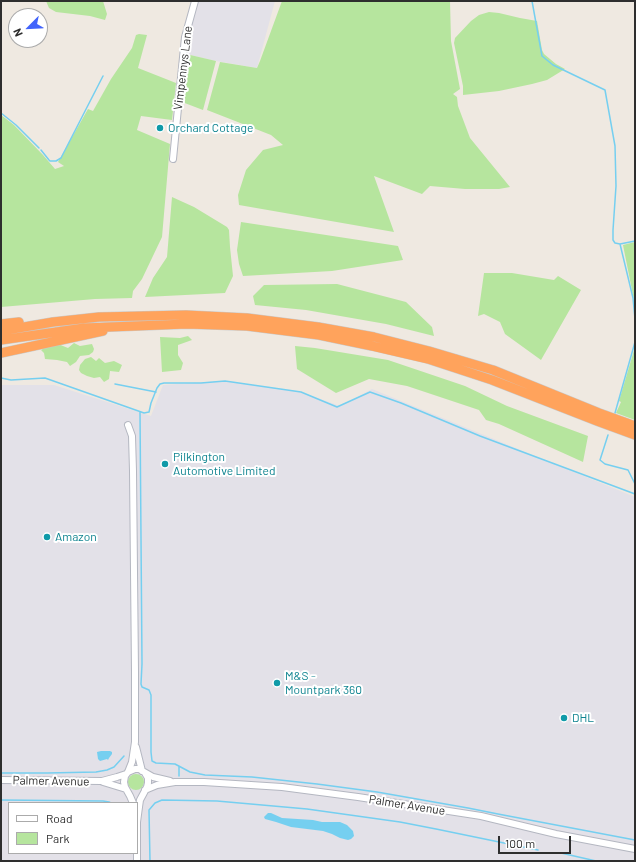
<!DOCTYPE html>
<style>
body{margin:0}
#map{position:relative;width:636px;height:862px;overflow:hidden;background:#efe9e1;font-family:Barlow,sans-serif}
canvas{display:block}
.frame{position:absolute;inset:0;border:2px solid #2e2e2e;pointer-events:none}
.legend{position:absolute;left:8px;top:802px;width:130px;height:52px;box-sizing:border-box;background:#fff;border:1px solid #ababab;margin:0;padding:5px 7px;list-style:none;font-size:12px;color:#2e2e2e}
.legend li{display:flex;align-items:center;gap:8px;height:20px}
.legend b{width:20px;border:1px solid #ababab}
.north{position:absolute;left:8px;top:8px;width:40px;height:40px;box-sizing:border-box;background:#fff;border:1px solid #ababab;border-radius:50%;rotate:246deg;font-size:11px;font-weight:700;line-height:16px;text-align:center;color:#2e2e2e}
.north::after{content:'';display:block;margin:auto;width:14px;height:18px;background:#4264fb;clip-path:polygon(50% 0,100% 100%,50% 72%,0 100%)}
.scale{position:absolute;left:498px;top:836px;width:73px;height:18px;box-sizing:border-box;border:2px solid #2e2e2e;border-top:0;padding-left:5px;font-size:12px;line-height:14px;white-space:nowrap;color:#2e2e2e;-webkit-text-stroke:3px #fff;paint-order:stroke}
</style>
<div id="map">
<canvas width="636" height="862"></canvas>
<div class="frame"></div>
<ul class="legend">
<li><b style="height:5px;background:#fff"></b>Road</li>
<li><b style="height:11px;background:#b6e59e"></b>Park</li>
</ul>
<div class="north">N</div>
<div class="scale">100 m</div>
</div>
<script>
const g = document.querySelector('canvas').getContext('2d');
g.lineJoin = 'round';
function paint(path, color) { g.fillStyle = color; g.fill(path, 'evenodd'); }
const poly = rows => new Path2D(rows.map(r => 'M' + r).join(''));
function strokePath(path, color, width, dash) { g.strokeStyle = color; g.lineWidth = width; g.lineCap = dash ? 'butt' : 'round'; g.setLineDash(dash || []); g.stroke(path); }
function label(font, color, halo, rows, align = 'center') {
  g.font = font + ' Barlow,sans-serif'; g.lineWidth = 4; g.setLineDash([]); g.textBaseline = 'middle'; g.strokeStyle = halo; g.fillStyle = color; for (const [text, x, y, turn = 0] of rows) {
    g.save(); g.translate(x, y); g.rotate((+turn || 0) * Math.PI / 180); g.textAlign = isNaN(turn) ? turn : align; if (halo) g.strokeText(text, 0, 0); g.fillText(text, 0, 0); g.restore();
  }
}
paint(poly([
 [198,1,275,1,257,68,216,61,185,54,188,33],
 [225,381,301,392,340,406,372,389,635,497,635,861,1,861,1,385,54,385,151,416,163,385],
 [9,803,137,803,137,853,9,853]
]), '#e3e1e8');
paint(poly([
 [46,1,103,1,107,14,105,20,90,16,56,12,49,8],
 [282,1,450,1,451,41,460,89,453,94,457,97,458,106,470,138,510,187,499,189,465,189,430,186,422,194,374,176,394,232,239,205,238,195,246,170,263,150,283,145,271,135,207,110,220,62,257,68,260,61],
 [489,12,499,13,520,18,537,21,542,50,544,54,556,64,565,69,547,80,532,84,499,91,463,95,463,86,454,43,455,38,471,21,479,15],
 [139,34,147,35,138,68,176,83,172,120,141,116,137,130,170,144,162,237,142,279,133,291,132,298,95,299,1,307,1,115,14,125,43,155,55,169,64,166,58,162,88,109,93,111,111,79,132,48,136,35],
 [186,54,216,61,203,110,182,102],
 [172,197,194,207,227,227,229,230,230,247,233,276,225,293,145,297,153,278,167,257],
 [241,222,398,246,403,260,332,271,243,276,239,264,237,250],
 [635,242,635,305,623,245],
 [484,273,512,273,554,280,558,276,581,290,541,360,505,334,500,322,484,314,478,316],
 [337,284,406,302,432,327,434,336,386,324,306,310,255,305,253,296,264,285],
 [188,336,192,340,178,345,178,355,183,363,181,370,162,372,160,337,180,338],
 [74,343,80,346,92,344,94,349,93,352,89,355,80,356,76,362,70,366,67,362,57,360,45,359,44,353,41,350,46,347,58,344,68,348],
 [295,346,315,348,388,360,465,386,507,406,588,436,583,462,499,424,486,420,479,410,407,386,369,379,336,393,297,369],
 [635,347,635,420,616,413,621,402,619,401],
 [91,357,96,361,99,358,105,363,114,361,122,365,119,372,110,371,109,379,104,382,100,377,94,378,87,376,81,373,79,370,80,365,85,359],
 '128 782a8 8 0 1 1 16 0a8 8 0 1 1-16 0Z'
]), '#b6e59e');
paint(poly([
 [101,751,110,751,112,752,112,754,109,758,108,760,107,759,100,761,98,759,97,752],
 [268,813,271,813,282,818,313,820,322,822,340,822,347,825,353,831,354,836,351,839,348,840,340,838,332,834,323,831,291,827,276,822,265,819,264,817]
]), '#75cff0');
strokePath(poly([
 [532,1,542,56,553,65,605,90,615,146,616,186,613,230,613,240,615,243,620,244,635,241],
 [1,113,16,125,39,148],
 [41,150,49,160,50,161,56,161,61,158,103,76],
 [620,244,633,298,635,319],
 [1,378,11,380,45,378,144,413,149,412,151,403,157,388,160,384,164,383,201,383,225,381,301,392,337,407,370,392,401,403,480,436,635,494],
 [115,384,156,392],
 [140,412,142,664,141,684,142,687,149,690,151,695,151,752,152,761,156,763,175,764,190,772,205,775,252,777,317,784,377,792,468,808,498,814,635,840],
 [615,413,635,342],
 [608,435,600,460,605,464,628,470,635,484],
 [179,766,179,776],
 [1,773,47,773,96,772,107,770,114,767,124,756],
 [1,800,103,801,109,802,111,803],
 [561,853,596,861],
 [150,861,149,810,155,803,162,800,217,801,307,809,400,822,436,829,538,850]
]), '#75cff0', 1.5);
const minor = poly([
 [173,159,185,37,195,1],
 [128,425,132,436,133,471,135,672,135,742,132,762,128,772,125,776,124,782,125,787,130,796,133,803],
 [136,747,142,771],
 [128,772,135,769,139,769,153,777,170,781],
 [1,780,102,781,117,777,126,774],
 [103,782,126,789],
 [145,790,157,785,175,782,204,782,282,787,358,797,481,816,556,834,635,849],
 [137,861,137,822,139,807,140,800,147,787,148,783,148,778,145,773]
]);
const highway = poly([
 [1,324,19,322],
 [1,331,53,322,99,317,186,315,247,318,318,327,374,337,429,351,493,370,599,413,635,426],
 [1,340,84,328,187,324,247,326,319,335,372,346,428,359,492,380,597,421,635,435],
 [1,353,103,331]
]);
strokePath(minor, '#b4b7c1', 8);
strokePath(highway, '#c9c9c9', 10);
strokePath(minor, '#fff', 6);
strokePath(highway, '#ffa35c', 9);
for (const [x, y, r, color] of [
 [160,128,4,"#0f9aa8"],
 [165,464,4,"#0f9aa8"],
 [47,537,4,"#0f9aa8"],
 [277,683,4,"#0f9aa8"],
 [564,718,4,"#0f9aa8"]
]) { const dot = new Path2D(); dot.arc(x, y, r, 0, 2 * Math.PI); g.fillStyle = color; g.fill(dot); strokePath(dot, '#fff', 1.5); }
label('12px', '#2e2e2e', '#fff', [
 ["Vimpennys Lane",183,68,-83],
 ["Palmer Avenue",51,781,1],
 ["Palmer Avenue",407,805,9]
]);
label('12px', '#0d838f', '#fff', [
 ["Orchard Cottage",168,128],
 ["Pilkington",173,457],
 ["Automotive Limited",173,471],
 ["Amazon",55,537],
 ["M&S -",285,676],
 ["Mountpark 360",285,690],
 ["DHL",572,718]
], 'left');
</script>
